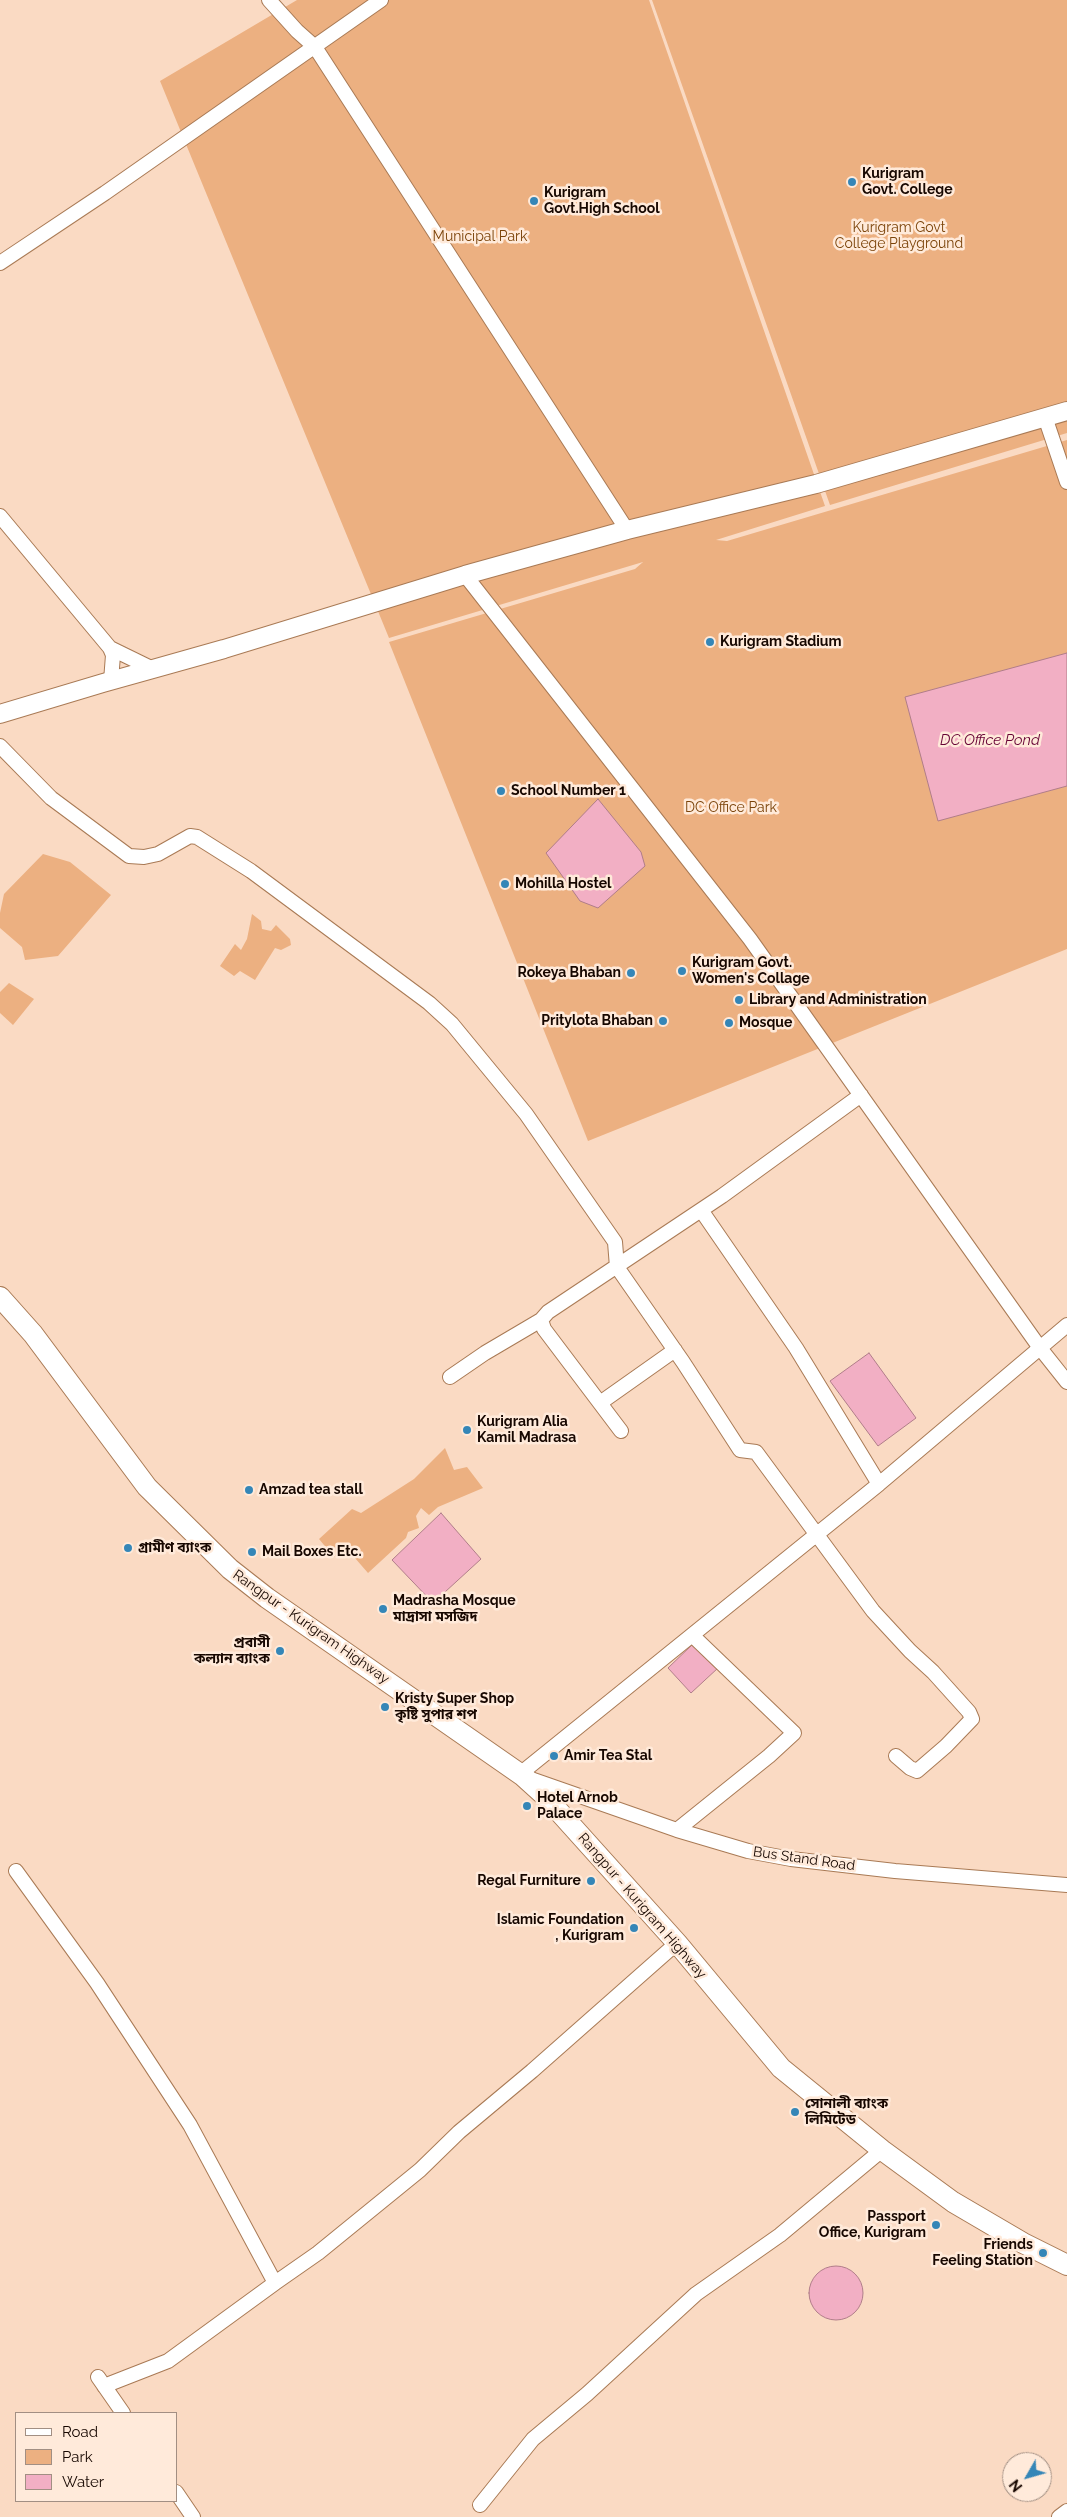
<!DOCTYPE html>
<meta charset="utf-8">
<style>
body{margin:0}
#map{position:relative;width:1067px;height:2517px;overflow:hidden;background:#fadac3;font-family:Raleway,sans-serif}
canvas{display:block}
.legend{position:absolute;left:15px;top:2412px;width:162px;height:90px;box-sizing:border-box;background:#ffeada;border:1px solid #a28f83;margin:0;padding:6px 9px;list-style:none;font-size:15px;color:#170700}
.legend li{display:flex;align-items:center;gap:10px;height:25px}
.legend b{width:25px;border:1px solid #a28f83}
.north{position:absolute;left:1002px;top:2452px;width:50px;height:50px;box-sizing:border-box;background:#ffeada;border:1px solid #a28f83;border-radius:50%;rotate:232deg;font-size:14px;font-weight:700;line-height:20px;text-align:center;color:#170700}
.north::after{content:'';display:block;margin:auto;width:18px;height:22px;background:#3586b7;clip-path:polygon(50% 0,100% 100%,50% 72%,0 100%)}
</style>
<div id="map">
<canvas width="1067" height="2517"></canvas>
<ul class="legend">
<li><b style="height:6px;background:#fff"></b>Road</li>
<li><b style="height:14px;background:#ecb081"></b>Park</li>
<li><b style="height:14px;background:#f2afc4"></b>Water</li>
</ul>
<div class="north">N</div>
</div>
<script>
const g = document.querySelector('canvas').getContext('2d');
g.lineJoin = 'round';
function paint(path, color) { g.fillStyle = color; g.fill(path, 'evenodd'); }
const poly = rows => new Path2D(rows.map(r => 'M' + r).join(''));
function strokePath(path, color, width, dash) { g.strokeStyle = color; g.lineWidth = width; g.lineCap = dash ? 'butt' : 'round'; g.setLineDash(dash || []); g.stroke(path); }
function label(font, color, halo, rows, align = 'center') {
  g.font = font + ' Raleway,"Noto Sans Bengali",sans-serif'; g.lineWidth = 5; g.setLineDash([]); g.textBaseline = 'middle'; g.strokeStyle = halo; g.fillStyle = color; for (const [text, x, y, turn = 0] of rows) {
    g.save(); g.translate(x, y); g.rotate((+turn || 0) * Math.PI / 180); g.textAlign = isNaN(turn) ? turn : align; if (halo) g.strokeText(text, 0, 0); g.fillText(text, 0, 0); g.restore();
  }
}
paint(poly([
 [297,0,649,0,825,506,716,540,727,541,1067,440,1067,949,588,1141,389,642,635,569,643,562,389,638,160,81],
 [652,0,1067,0,1067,433,830,505],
 [43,854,70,862,111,895,58,956,25,960,22,947,0,928,0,913,4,894],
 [252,914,261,921,262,929,271,931,276,925,290,939,291,945,281,950,275,948,255,980,240,971,234,976,220,966,235,944,241,950,247,939],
 [9,983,34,999,13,1025,0,1013,0,992],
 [445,1448,454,1470,467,1467,483,1488,438,1507,429,1515,421,1508,416,1516,419,1528,408,1532,406,1538,368,1573,348,1550,334,1557,319,1539,352,1509,361,1513,414,1479]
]), '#ecb081');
const water = poly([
 [1067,653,1067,786,938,821,905,697,1067,653],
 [598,799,641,852,645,866,598,908,580,901,546,853,598,799],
 [869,1353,916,1418,878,1446,830,1381,869,1353],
 [441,1513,481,1559,433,1603,392,1560,441,1513],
 [694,1643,718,1668,691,1693,668,1668,694,1643],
 '809 2293a27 27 0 1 1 54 0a27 27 0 1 1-54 0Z'
]);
paint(water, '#f2afc4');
strokePath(water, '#b07d89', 1);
const minor = poly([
 [269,0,297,31,315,47,627,530],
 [0,263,105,193,381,0],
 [1045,417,1067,482],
 [0,516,110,648,153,669],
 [465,575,750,939,1040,1348,1067,1382],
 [110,648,113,655,111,681],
 [0,746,51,798,129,856,144,857,158,854,190,836,197,837,251,871,429,1003,452,1024,526,1114,615,1242,617,1267,683,1362,740,1450,756,1452,873,1611,910,1651,933,1672,969,1712,972,1719,946,1746,917,1771,910,1768,896,1756],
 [701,1210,796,1348,879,1484],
 [450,1377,485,1353,541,1320],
 [600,1403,675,1350],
 [621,1431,544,1329,541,1320,548,1312,722,1196,861,1095],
 [520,1774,879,1484,1067,1325],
 [531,1779,677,1830,748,1851,791,1859,895,1871,1067,1885],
 [677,1830,769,1756,794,1733,693,1636],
 [16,1871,97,1983,190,2125,275,2283,318,2253,420,2170,459,2132,532,2071,677,1943],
 [98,2377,123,2413],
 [104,2386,168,2361,275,2283],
 [176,2492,193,2517],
 [480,2505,533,2439,587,2394,696,2294,780,2235,882,2150],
 [1059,2517,1067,2511]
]);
const major = poly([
 [0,714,103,683,224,649,465,575,627,530,816,484,1067,411]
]);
const highway = poly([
 [0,1297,33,1334,147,1487,230,1569,267,1598,523,1776,544,1795,677,1943,781,2068,882,2150,953,2202,1023,2243,1067,2265]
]);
strokePath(minor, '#a97a55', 16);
strokePath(major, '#a97a55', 20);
strokePath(highway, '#a97a55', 22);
strokePath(minor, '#fff', 14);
strokePath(major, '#fff', 18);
strokePath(highway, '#fff', 20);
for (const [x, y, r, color] of [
 [852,182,5,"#3586b7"],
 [534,201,5,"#3586b7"],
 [710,642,5,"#3586b7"],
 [501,791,5,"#3586b7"],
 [505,884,5,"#3586b7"],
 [682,971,5,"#3586b7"],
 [631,973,5,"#3586b7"],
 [739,1000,5,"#3586b7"],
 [663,1021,5,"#3586b7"],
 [729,1023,5,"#3586b7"],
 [467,1430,5,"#3586b7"],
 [249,1490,5,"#3586b7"],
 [128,1548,5,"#3586b7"],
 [252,1552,5,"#3586b7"],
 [383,1609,5,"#3586b7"],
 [280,1651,5,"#3586b7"],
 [385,1707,5,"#3586b7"],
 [554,1756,5,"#3586b7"],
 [527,1806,5,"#3586b7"],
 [591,1881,5,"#3586b7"],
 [634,1928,5,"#3586b7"],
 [795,2112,5,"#3586b7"],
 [936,2225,5,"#3586b7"],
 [1043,2253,5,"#3586b7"]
]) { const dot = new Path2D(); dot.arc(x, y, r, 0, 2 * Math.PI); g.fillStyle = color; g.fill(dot); strokePath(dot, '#ffeada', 2); }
label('bold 14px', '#170700', '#ffeada', [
 ["Kurigram",862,174],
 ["Govt. College",862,190],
 ["Kurigram",544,193],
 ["Govt.High School",544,209],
 ["Kurigram Stadium",720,642],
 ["School Number 1",511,791],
 ["Mohilla Hostel",515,884],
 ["Kurigram Govt.",692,963],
 ["Women's Collage",692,979],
 ["Rokeya Bhaban",621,973,"right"],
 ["Library and Administration",749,1000],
 ["Pritylota Bhaban",653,1021,"right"],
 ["Mosque",739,1023],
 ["Kurigram Alia",477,1422],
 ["Kamil Madrasa",477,1438],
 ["Amzad tea stall",259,1490],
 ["গ্রামীণ ব্যাংক",138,1548],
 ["Mail Boxes Etc.",262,1552],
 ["Madrasha Mosque",393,1601],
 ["মাদ্রাসা মসজিদ",393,1617],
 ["প্রবাসী",270,1643,"right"],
 ["কল্যান ব্যাংক",270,1659,"right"],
 ["Kristy Super Shop",395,1699],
 ["কৃষ্টি সুপার শপ",395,1715],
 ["Amir Tea Stal",564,1756],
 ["Hotel Arnob",537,1798],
 ["Palace",537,1814],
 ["Regal Furniture",581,1881,"right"],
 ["Islamic Foundation",624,1920,"right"],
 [", Kurigram",624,1936,"right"],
 ["সোনালী ব্যাংক",805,2104],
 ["লিমিটেড",805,2120],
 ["Passport",926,2217,"right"],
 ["Office, Kurigram",926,2233,"right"],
 ["Friends",1033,2245,"right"],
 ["Feeling Station",1033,2261,"right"]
], 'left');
label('14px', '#7c440a', '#ffeada', [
 ["Kurigram Govt",899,228],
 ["College Playground",899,244],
 ["Municipal Park",480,237],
 ["DC Office Park",731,808]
]);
label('14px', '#170700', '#ffeada', [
 ["Rangpur - Kurigram Highway",311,1627,35],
 ["Bus Stand Road",804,1859,8],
 ["Rangpur - Kurigram Highway",642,1906,49]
]);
label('italic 15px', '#680436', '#ffeada', [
 ["DC Office Pond",990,740]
]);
</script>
